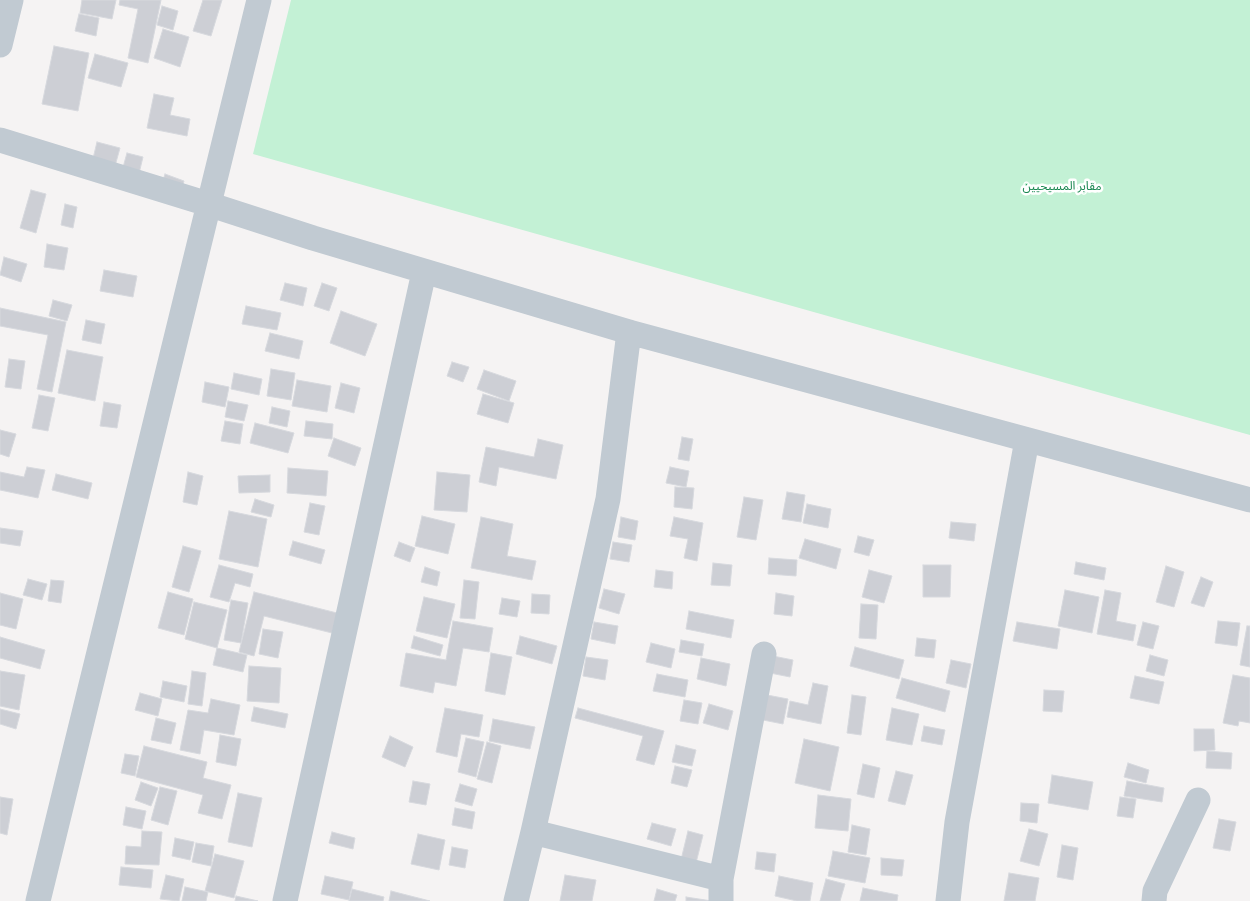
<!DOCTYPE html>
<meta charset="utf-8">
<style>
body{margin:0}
canvas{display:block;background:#f5f3f3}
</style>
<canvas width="1250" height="901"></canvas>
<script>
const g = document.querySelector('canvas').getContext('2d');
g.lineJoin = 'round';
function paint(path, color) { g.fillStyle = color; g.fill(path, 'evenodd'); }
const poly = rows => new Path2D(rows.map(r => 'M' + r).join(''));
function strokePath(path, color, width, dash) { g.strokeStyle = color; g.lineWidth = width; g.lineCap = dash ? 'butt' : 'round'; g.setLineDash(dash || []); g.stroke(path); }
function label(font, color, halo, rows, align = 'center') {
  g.font = font + ' Manrope,"Noto Sans Arabic",sans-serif'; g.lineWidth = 5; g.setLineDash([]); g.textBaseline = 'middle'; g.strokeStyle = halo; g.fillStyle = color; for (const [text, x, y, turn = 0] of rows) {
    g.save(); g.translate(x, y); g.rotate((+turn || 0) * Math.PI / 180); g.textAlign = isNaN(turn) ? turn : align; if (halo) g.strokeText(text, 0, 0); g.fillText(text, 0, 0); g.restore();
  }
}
paint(poly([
 [291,0,1250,0,1250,435,253,154]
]), '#c3f1d5');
const building = poly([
 [82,0,116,0,112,19,80,13,82,0],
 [120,0,161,0,148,63,128,58,138,9,119,5,120,0],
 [203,0,222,0,211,36,193,31,203,0],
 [162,6,178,11,173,30,157,25,162,6],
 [79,14,99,18,96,36,75,31,79,14],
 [163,29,189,37,180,67,154,58,163,29],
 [54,46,89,53,78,111,42,104,54,46],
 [95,54,128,63,121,87,88,78,95,54],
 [154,94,174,98,170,115,190,119,187,136,147,128,154,94],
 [97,142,120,148,112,177,90,171,97,142],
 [127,153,143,157,135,190,118,185,127,153],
 [165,174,184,181,178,200,159,193,165,174],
 [31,190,46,194,36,233,20,228,31,190],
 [65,204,77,207,73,228,61,225,65,204],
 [47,244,68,248,64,270,44,267,47,244],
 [4,257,27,264,21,282,0,275,4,257],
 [104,270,137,276,133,297,100,291,104,270],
 [285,283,307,288,303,306,280,300,285,283],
 [322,283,337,288,329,311,314,306,322,283],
 [53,300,72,305,67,321,49,316,53,300],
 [246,306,281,313,277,330,242,324,246,306],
 [0,308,66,322,52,392,37,389,48,335,0,326,0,308],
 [341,311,377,324,365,356,330,343,341,311],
 [86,320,105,324,101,344,82,340,86,320],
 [270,333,303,341,299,359,265,351,270,333],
 [67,350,103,357,95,401,58,393,67,350],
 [9,359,25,361,21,389,5,387,9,359],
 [452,362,469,367,463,382,447,376,452,362],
 [271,369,295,373,291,400,267,396,271,369],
 [484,370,516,381,509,401,477,389,484,370],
 [234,373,262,379,259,395,231,389,234,373],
 [297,380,331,386,327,412,292,406,297,380],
 [205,382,229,387,225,407,202,402,205,382],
 [341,383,360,388,354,413,335,408,341,383],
 [483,394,514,403,508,423,477,414,483,394],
 [39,395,55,398,48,431,32,428,39,395],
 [228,401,248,405,244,421,225,417,228,401],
 [104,402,121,405,117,428,100,426,104,402],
 [272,407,290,411,287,427,269,423,272,407],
 [225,421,243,424,240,444,221,441,225,421],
 [306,421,333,424,332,439,304,436,306,421],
 [255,423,294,433,288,453,250,443,255,423],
 [0,430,16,434,9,457,0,454,0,430],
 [682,437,693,439,689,461,678,459,682,437],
 [334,438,361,448,355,466,328,456,334,438],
 [538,439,563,445,556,479,499,467,496,486,479,482,486,447,534,457,538,439],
 [27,467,45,470,38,498,0,490,0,472,24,477,27,467],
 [670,467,689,471,686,487,666,483,670,467],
 [288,468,328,471,326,496,287,493,288,468],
 [188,472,203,476,197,505,183,502,188,472],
 [437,472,470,475,467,512,434,510,437,472],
 [56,474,92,483,88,499,52,490,56,474],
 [270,475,270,492,239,493,238,476,270,475],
 [675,487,694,488,692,509,674,507,675,487],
 [787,492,805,495,801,522,782,519,787,492],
 [744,497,763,500,756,540,737,537,744,497],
 [255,499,274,505,271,517,251,512,255,499],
 [310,503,325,506,319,535,304,532,310,503],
 [807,504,831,509,828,528,803,523,807,504],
 [229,511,267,519,258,567,219,559,229,511],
 [422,516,455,524,448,554,415,546,422,516],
 [481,517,513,524,507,556,536,561,532,580,471,568,481,517],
 [621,517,638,521,635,540,618,537,621,517],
 [674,517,703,523,697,561,684,558,688,539,670,536,674,517],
 [951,522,976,524,974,541,949,538,951,522],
 [0,528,23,531,20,546,0,543,0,528],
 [858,536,874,540,869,556,854,552,858,536],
 [805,539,841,549,836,569,799,558,805,539],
 [293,541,325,550,321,564,289,555,293,541],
 [399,542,415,548,410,562,394,556,399,542],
 [613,542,632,545,629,562,610,559,613,542],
 [183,546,201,551,189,592,172,587,183,546],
 [769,558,797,560,796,576,768,574,769,558],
 [1076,562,1106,568,1104,580,1074,574,1076,562],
 [713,563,732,565,730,586,711,585,713,563],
 [219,565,253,574,250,587,235,583,229,602,210,597,219,565],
 [923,565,951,565,950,597,923,597,923,565],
 [1166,566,1184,572,1174,607,1156,602,1166,566],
 [425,567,440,572,437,586,421,582,425,567],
 [656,570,673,572,672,589,654,587,656,570],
 [869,570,892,576,884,603,862,597,869,570],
 [1201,577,1213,582,1204,607,1191,603,1201,577],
 [28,579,47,584,42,600,23,595,28,579],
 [51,580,64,581,61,603,48,601,51,580],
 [464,580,479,582,475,619,460,618,464,580],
 [604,589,625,594,619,614,599,608,604,589],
 [1065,590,1099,597,1092,633,1058,626,1065,590],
 [1105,590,1121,593,1116,621,1136,625,1133,641,1097,634,1105,590],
 [168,592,193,599,184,635,158,628,168,592],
 [254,592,337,613,332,633,264,616,254,656,239,652,254,592],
 [0,593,23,599,16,629,0,625,0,593],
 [776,593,794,596,792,616,774,614,776,593],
 [532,594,550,595,549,614,531,613,532,594],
 [424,597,455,604,447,638,416,631,424,597],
 [502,598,520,601,517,617,499,614,502,598],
 [231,600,248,603,241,643,224,640,231,600],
 [194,602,227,610,217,648,185,639,194,602],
 [861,604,878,605,876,639,859,638,861,604],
 [689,611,734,620,731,638,686,629,689,611],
 [453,621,493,628,489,652,463,648,456,686,435,682,433,693,400,686,406,653,446,660,453,621],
 [1218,621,1240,623,1237,646,1215,643,1218,621],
 [594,622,618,626,615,644,591,639,594,622],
 [1017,622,1060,629,1057,649,1013,641,1017,622],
 [1143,622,1159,626,1153,649,1137,645,1143,622],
 [1247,626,1250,626,1250,667,1240,665,1247,626],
 [263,629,283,632,278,658,259,654,263,629],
 [414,636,443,645,440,656,411,648,414,636],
 [520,636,557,646,552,664,516,654,520,636],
 [0,637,45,650,40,669,0,658,0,637],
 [917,638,936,640,934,658,915,656,917,638],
 [681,640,704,644,702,656,679,652,681,640],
 [651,643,675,649,671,668,646,662,651,643],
 [855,647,904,660,899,679,850,666,855,647],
 [217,648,247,655,243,672,213,665,217,648],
 [491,653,512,657,505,695,485,691,491,653],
 [1150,655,1168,660,1164,676,1146,671,1150,655],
 [773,656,793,660,790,677,770,673,773,656],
 [586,657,608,660,605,680,583,676,586,657],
 [701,658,730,664,726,686,697,679,701,658],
 [951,660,971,664,966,688,946,683,951,660],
 [249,666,281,668,279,703,247,701,249,666],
 [0,671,25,675,19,710,0,706,0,671],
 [192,671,206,673,202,706,188,704,192,671],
 [657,674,688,680,685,697,653,691,657,674],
 [1233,675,1250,678,1250,723,1239,721,1238,726,1223,723,1233,675],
 [1135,676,1164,682,1159,704,1130,698,1135,676],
 [902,678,950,691,945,712,896,698,902,678],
 [163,681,187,686,184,702,160,697,163,681],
 [813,683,828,686,821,724,787,717,790,701,808,705,813,683],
 [1044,690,1064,691,1062,712,1043,711,1044,690],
 [140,693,162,699,158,716,135,710,140,693],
 [767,695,788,699,783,724,763,720,767,695],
 [852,695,866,697,861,735,847,733,852,695],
 [211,699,240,705,234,735,204,730,200,754,180,750,188,710,208,713,211,699],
 [684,700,702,703,698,724,680,721,684,700],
 [709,704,733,711,728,730,703,723,709,704],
 [254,707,288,714,285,728,251,721,254,707],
 [445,708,483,715,479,737,461,734,457,757,436,752,445,708],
 [578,708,664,731,654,765,636,760,643,736,575,718,578,708],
 [892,708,919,714,912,745,886,740,892,708],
 [0,709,20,714,16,729,0,724,0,709],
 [156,718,176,723,171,744,151,740,156,718],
 [493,719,535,727,530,749,489,741,493,719],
 [924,726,945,730,942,745,921,741,924,726],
 [1194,729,1214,729,1215,750,1194,751,1194,729],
 [220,735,241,739,236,766,216,762,220,735],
 [390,736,413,747,405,767,382,757,390,736],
 [466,738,484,742,476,777,458,772,466,738],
 [804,739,839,747,830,791,795,783,804,739],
 [487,742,501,746,492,783,477,779,487,742],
 [676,745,696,750,692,766,672,762,676,745],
 [144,746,207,762,203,778,231,785,222,819,198,813,203,795,136,777,144,746],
 [1207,751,1232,753,1231,769,1206,768,1207,751],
 [125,754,139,756,135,776,121,773,125,754],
 [1128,763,1149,770,1146,783,1124,777,1128,763],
 [863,764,880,768,874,798,857,794,863,764],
 [675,766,692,770,687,787,671,783,675,766],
 [896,771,913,775,905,805,888,801,896,771],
 [1052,775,1093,782,1088,810,1048,803,1052,775],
 [413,781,430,784,426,805,409,802,413,781],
 [1127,781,1164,788,1162,802,1124,796,1127,781],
 [141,782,158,788,151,806,135,800,141,782],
 [460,784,477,789,472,806,455,801,460,784],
 [160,787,177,791,168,825,151,820,160,787],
 [238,793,262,798,252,847,228,842,238,793],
 [818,795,851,799,848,831,815,828,818,795],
 [0,797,13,799,7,835,0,833,0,797],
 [1120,797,1136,799,1133,818,1117,816,1120,797],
 [1021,803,1039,804,1037,823,1020,821,1021,803],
 [126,807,146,811,142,829,123,825,126,807],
 [455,808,475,812,472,829,452,825,455,808],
 [1219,819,1236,822,1230,851,1213,848,1219,819],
 [652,823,676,829,671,846,647,839,652,823],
 [852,825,870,829,866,855,848,852,852,825],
 [1029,829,1048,834,1039,866,1020,861,1029,829],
 [142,831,162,832,159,865,125,864,126,846,141,847,142,831],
 [688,831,703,835,694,871,679,868,688,831],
 [332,832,355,838,353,849,329,843,332,832],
 [418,834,445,840,439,870,411,864,418,834],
 [175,838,194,842,190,860,172,856,175,838],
 [196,843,214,846,211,866,192,862,196,843],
 [1062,845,1078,848,1073,880,1057,877,1062,845],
 [452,847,468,850,465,868,449,865,452,847],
 [833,851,870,858,865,883,828,876,833,851],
 [757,852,776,854,774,872,755,869,757,852],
 [215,854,244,861,234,898,205,891,215,854],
 [881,858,904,860,902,876,881,875,881,858],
 [121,867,153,870,151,888,119,885,121,867],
 [1009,873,1039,878,1035,901,1004,901,1009,873],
 [166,875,184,879,179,901,160,899,166,875],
 [565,875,596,880,592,901,560,901,565,875],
 [325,876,353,882,349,900,321,894,325,876],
 [779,876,813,883,810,901,797,901,775,896,779,876],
 [826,879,845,884,840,901,820,901,826,879],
 [185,887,208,892,206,901,182,901,185,887],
 [863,888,898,895,897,901,860,901,863,888],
 [352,889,384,897,383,901,349,901,352,889],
 [657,889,677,895,675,901,654,901,657,889],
 [391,891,430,901,389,901,391,891],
 [236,896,258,901,235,901,236,896],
 [686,897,712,901,686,901,686,897]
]);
paint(building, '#cdcfd5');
strokePath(building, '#d7d9de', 1);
strokePath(poly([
 [0,45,11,0],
 [0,140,208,204,313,238,629,332,1250,500],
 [533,832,721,879],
 [38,901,259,0],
 [285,901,424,272],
 [516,901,533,832,608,499,629,332],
 [721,901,721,879,764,654],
 [948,901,957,822,1027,440],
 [1154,901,1155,891,1198,800]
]), '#c1cad2', 25);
label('12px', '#17864f', '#fff', [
 ["مقابر المسيحيين",1062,187]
]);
</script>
